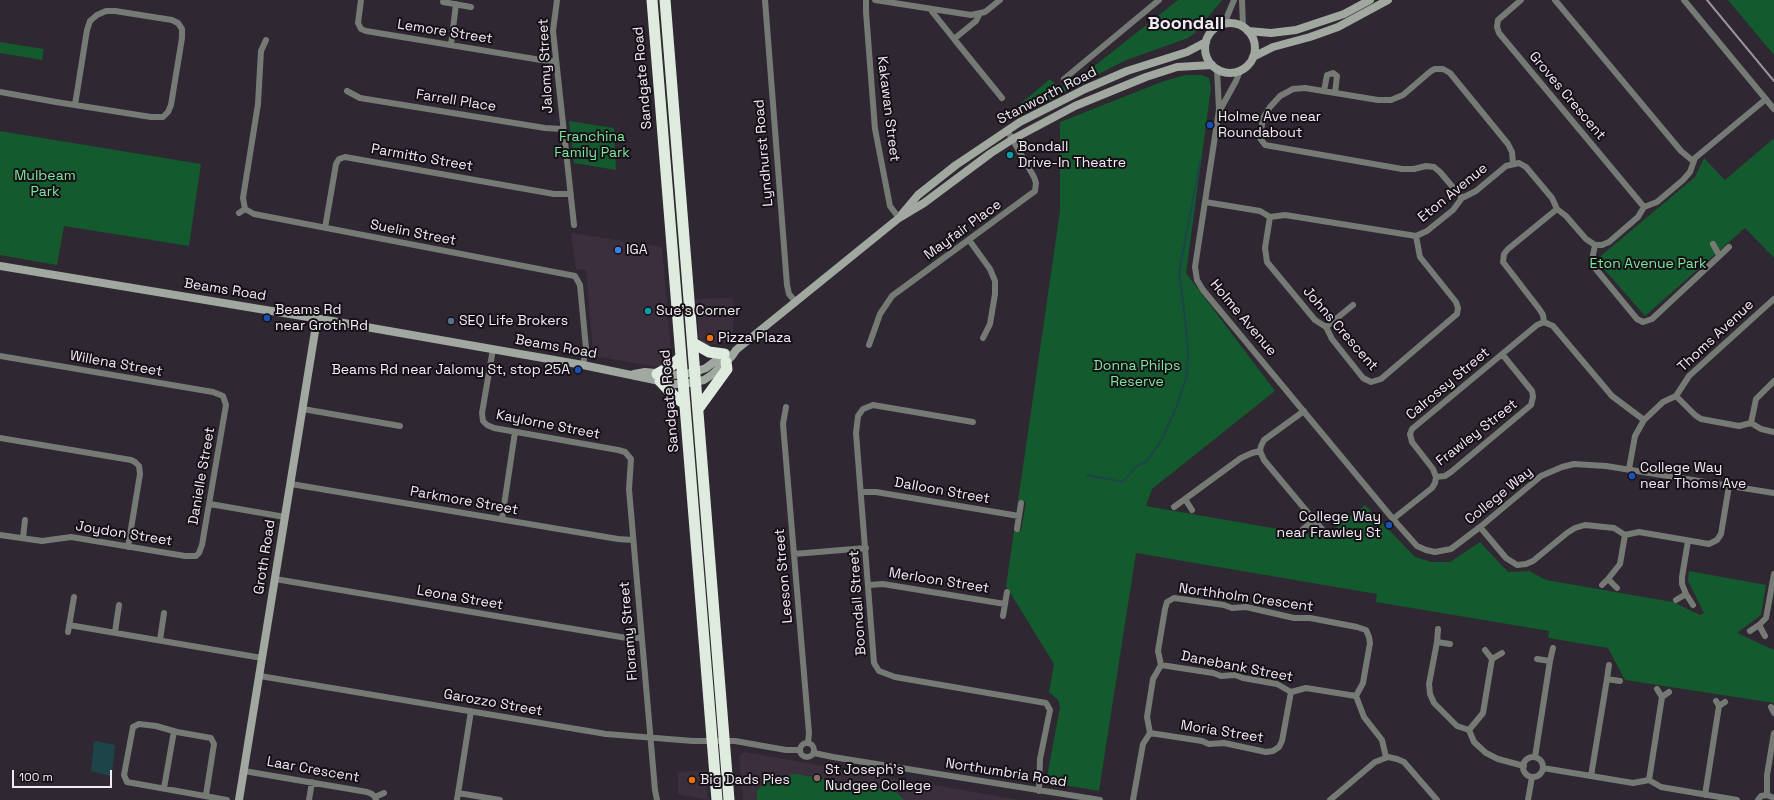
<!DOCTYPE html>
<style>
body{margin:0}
#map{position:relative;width:1774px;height:800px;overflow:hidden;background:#2f2731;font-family:"Space Grotesk",sans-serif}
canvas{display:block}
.scale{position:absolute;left:12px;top:770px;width:100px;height:18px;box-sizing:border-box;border:2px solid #f1ecf3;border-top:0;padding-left:5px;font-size:12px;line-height:14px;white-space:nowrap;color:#f1ecf3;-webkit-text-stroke:3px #151116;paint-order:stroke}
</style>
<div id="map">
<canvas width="1774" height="800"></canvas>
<div class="scale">100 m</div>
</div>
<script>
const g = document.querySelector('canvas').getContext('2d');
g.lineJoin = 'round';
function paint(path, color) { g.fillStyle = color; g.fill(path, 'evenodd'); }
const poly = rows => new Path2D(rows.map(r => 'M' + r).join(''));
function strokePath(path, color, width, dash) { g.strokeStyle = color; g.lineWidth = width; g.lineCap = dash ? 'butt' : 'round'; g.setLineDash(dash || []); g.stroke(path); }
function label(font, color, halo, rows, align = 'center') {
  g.font = font + ' "Space Grotesk",sans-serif'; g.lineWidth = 4; g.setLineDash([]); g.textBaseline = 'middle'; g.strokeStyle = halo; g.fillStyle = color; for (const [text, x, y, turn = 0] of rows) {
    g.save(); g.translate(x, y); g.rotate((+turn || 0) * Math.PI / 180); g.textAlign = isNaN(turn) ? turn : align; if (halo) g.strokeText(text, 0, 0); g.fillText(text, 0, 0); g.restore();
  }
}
paint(poly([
 [571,233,662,247,671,349,668,359,663,364,657,367,595,356,593,354,586,270,576,269],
 [733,298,733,340,707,346,699,338,696,299],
 [744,752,1020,800,743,800,739,757],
 [706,770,708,800,678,794,678,772]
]), '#3b2f3e');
paint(poly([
 [1178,0,1222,0,1195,33,1188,38,1124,61,1005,123,1001,120,1050,79,1058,87,1069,86],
 [1728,0,1774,0,1774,55],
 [0,42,44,49,42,60,0,53],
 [1186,75,1202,75,1209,78,1211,88,1186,273,1275,391,1152,489,1146,506,1324,537,1365,505,1415,557,1432,562,1450,562,1480,542,1508,572,1529,571,1546,580,1673,602,1700,615,1704,613,1688,581,1689,571,1766,585,1761,615,1737,633,1774,650,1774,703,1625,680,1608,648,1548,638,1549,631,1376,602,1377,594,1136,553,1099,791,1046,782,1060,707,1058,700,1049,692,1054,664,1006,586,1014,531,1021,531,1026,502,1018,501,1060,211,1060,122,1164,81],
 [569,121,614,128,616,170,574,163],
 [0,131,201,164,189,246,64,226,57,265,0,255],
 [1774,138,1774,258,1745,228,1645,316,1596,260,1695,177,1704,158,1725,180],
 [796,774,895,791,904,800,757,800,757,791,769,778]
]), '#135a2e');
paint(poly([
 [96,741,115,745,112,774,109,776,91,771,94,742]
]), '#1d4549');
strokePath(poly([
 [1087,475,1123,482,1135,467,1147,461,1162,439,1176,408,1186,379,1188,353,1186,327,1179,272,1201,158]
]), '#1d4549', 2);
strokePath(poly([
 [361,0,358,23,361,29,366,31,541,60,555,61],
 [557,0,553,31,574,225],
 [765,0,787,285,789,294,795,301],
 [866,0,866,12,875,129,890,206,899,218],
 [875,0,971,15,985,12,1000,0],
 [1242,0,1243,27],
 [1521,0,1498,20,1497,27,1499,33,1644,207],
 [1555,0,1681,151,1693,161],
 [1684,0,1774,109],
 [443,2,471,7],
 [930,9,954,39,976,21,979,15],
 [1224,24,1234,0],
 [954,39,1002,98],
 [451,45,456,4],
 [1217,69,1219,110,1195,267,1197,280,1203,290,1393,519,1417,546,1426,550,1435,552,1451,549,1480,527,1541,476,1562,467,1574,464,1606,466,1774,493],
 [1064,79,1159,0],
 [347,91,360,98,545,128,562,129],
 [1324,91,1327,75,1333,73,1337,76,1335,93],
 [0,92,56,102,151,117,163,117,168,112,171,105,182,38,182,29,178,23,172,20,115,11,106,11,97,15,90,21,87,30,75,105],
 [1220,110,1236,81,1240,71],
 [1462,198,1440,172,1434,167,1426,166,1414,169,1402,169,1265,145,1260,138,1263,118,1270,107,1280,96,1293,89,1305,88,1378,100,1391,100,1403,95,1431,71,1435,69,1443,69,1450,73,1508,144,1512,152,1513,163],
 [1205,202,1260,211,1270,217,1285,215,1416,236,1427,231,1453,210,1462,198,1476,191,1506,166,1519,163,1526,167,1552,198,1557,209,1566,216,1586,239,1595,245,1602,245,1609,242,1638,217,1644,207,1657,202,1683,180,1690,172,1695,158,1766,99],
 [245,209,243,198,258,104,261,51,266,40],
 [1557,209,1508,249,1504,254,1503,262,1540,310,1543,315,1544,322,1553,326,1612,396,1644,420],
 [239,213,245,209,254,214,575,276,580,285,586,348,583,365],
 [1270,217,1265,248,1267,262,1315,320,1326,327,1332,339,1363,378,1371,382,1381,379,1457,314,1458,308,1456,302,1420,257,1416,236],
 [325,228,336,164,339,159,345,157,554,194,570,194],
 [969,240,990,269,995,281,995,294,990,324,983,338],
 [1713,244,1719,255],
 [1595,245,1592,260,1595,268,1637,319,1643,322,1652,319,1729,247],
 [1326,327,1353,305],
 [869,345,880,314,892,296,1035,191,1036,183,1034,177,1007,130],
 [493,349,482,413,483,421,487,425,494,428,618,450,625,452,631,459,629,489,655,790,657,800],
 [0,356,213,392,223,396,226,405,202,545,199,553,196,556,185,556,71,537,42,541,0,535],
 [1676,396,1695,415,1701,419,1739,426,1751,423,1761,429,1774,432],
 [786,407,783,424,809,733,808,743],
 [303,409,400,426],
 [973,422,873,405,863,409,858,416,856,433,874,663,879,671,895,677,1046,703,1050,710,1040,759,1039,791],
 [1751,423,1756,399,1774,381],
 [0,438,131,460,135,462,139,466,140,474,128,547],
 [1260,451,1264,460,1314,520],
 [1629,469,1635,436,1644,420,1663,402,1676,396,1689,376,1774,299],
 [1436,477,1433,469,1412,442,1410,434,1412,429,1537,325,1544,322],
 [291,484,618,539,633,540],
 [861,492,876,492,1019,516],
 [1185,499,1241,458,1252,453,1260,451,1261,446,1264,440,1304,411],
 [210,504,285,517],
 [1174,507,1185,499,1192,510],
 [502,519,515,432],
 [1393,519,1432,488,1435,483,1436,477,1445,476,1451,472,1531,405,1533,397,1532,391,1502,354],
 [1480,527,1506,558,1517,565,1526,564,1533,561,1567,533,1575,528,1585,525,1614,528,1625,535,1639,532,1709,544,1717,540,1721,534,1729,486],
 [1017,529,1021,503],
 [1303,529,1314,520,1322,529],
 [23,538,25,520],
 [794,554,866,548],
 [275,579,627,638,641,638],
 [1608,579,1620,564,1625,535],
 [869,585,883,584,1005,604],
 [1602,585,1608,579,1617,588],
 [1686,594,1682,584,1682,577,1688,541],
 [1676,600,1686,594,1693,605],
 [1003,616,1007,592],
 [69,625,262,658],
 [1759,625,1766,618,1774,574],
 [1438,629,1437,642,1450,644],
 [1750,631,1759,625,1765,636],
 [68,632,74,597],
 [115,632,119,605],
 [160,640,164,613],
 [1437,642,1429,684,1430,694,1434,703,1457,726,1469,730,1474,742,1486,753,1498,759,1524,766],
 [1485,650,1492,659,1502,653],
 [1537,659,1550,661,1553,648],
 [1161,665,1213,673,1221,676,1235,675,1243,678,1277,684,1291,692,1306,688,1356,696],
 [1609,665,1607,679,1620,681],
 [260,676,606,734,693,741,735,741,786,750,800,750],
 [1657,689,1662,697,1669,692],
 [1716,701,1719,706,1725,702],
 [1771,707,1774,713],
 [1469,730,1483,713,1492,659],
 [1150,733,1202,741,1209,744,1224,743,1266,752,1273,751,1279,747,1282,741,1291,692],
 '800 750a7 7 0 1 1 14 0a7 7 0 1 1-14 0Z',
 [814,753,833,757,1100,800],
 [1535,757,1550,661],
 '1523 767a10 10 0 1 1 20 0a10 10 0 1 1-20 0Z',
 [1543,768,1633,783,1649,780,1661,787,1737,800],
 [244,771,367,792,372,794,375,797],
 [1591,776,1607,679],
 [1649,780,1662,697],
 [164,788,174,731],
 [458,793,500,800],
 [206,795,214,744,211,738,177,732,156,726,139,724,133,727,124,775,127,782,227,800],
 [1705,795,1719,706],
 [1767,795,1767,775,1774,733],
 [309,800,312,782],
 [376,800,375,797,384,793],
 [457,800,471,711],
 [1133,800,1143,744,1150,733,1147,717,1153,679,1161,665,1158,651,1165,609,1167,602,1174,598,1224,605,1232,608,1246,607,1294,618,1310,618,1357,627,1366,630,1369,637,1370,643,1363,683,1356,696,1364,717,1382,740,1386,757],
 [1330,800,1375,762,1388,757,1397,759,1404,762,1437,800],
 [1528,800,1532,777],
 [1758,800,1761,796,1767,795,1774,798]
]), '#767a75', 6);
strokePath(poly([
 '1205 48a25 25 0 1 1 50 0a25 25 0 1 1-50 0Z',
 [1248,31,1271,33,1296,30,1344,14,1370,0],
 [1253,57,1273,47,1310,37,1338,27,1388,0],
 [902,214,918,195,956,165,1020,122,1085,89,1127,71,1187,52,1206,42],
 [0,266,332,321,583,365,674,384,684,384,704,380,713,374,732,356,736,350,899,218,924,203,991,153,1013,139,1075,106,1146,77,1177,67,1212,65],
 [634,374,645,372,678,375,695,372,706,368,726,353],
 [239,800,317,319]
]), '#a0a8a0', 8);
strokePath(poly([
 [652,0,717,800],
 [665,0,729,800],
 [693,343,709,352,724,354],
 [657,374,671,366,681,357],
 [660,381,676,398,685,404],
 [698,409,727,369,726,362]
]), '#dfebde', 11);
strokePath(poly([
 [1707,0,1774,81]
]), '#9c959e', 2);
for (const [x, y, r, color] of [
 [1210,125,4,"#1a4fb4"],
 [1010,155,4,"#0f9aa8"],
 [618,250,4,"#3f7fe0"],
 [648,311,4,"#0f9aa8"],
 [267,318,4,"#1a4fb4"],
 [451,321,4,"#5c6f8a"],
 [710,338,4,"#e8710a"],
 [578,370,4,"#1a4fb4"],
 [1632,476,4,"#1a4fb4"],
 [1389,525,4,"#1a4fb4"],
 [817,778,4,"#8d6e63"],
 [692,780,4,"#e8710a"]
]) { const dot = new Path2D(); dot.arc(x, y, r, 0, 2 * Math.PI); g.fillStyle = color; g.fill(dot); strokePath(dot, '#151116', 1.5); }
label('14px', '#f1ecf3', '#151116', [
 ["Lemore Street",445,32,9],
 ["Jalomy Street",546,66,-93],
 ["Sandgate Road",643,78,-95],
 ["Stanworth Road",1047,96,-27],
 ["Groves Crescent",1567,96,50],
 ["Farrell Place",456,101,9],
 ["Kakawan Street",888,109,83],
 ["Lyndhurst Road",764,153,-95],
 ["Parmitto Street",422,158,10],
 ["Eton Avenue",1453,193,-39],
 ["Mayfair Place",963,230,-36],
 ["Suelin Street",413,233,11],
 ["Beams Road",225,290,9],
 ["Holme Avenue",1243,318,50],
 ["Johns Crescent",1340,329,49],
 ["Thoms Avenue",1716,336,-43],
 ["Beams Road",556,347,10],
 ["Willena Street",116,364,10],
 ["Calrossy Street",1448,384,-40],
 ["Sandgate Road",670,401,-95],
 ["Kaylorne Street",548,425,11],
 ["Frawley Street",1477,433,-38],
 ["Danielle Street",202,476,-80],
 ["Dalloon Street",942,491,10],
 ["College Way",1499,496,-39],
 ["Parkmore Street",464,501,10],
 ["Joydon Street",124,534,9],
 ["Groth Road",265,557,-81],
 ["Leeson Street",784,576,-95],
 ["Merloon Street",939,581,9],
 ["Leona Street",460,598,10],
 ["Northholm Crescent",1246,598,8],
 ["Boondall Street",858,603,-94],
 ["Floramy Street",629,631,-95],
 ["Danebank Street",1237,667,11],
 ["Garozzo Street",493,703,10],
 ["Moria Street",1222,732,9],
 ["Laar Crescent",313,770,10],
 ["Northumbria Road",1006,773,9]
]);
label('14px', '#f1ecf3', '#151116', [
 ["Holme Ave near",1218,117],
 ["Roundabout",1218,133],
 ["Bondall",1018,147],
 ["Drive-In Theatre",1018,163],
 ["IGA",626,250],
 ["Beams Rd",275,310],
 ["near Groth Rd",275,326],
 ["Sue's Corner",656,311],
 ["SEQ Life Brokers",459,321],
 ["Pizza Plaza",718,338],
 ["Beams Rd near Jalomy St, stop 25A",570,370,"right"],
 ["College Way",1640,468],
 ["near Thoms Ave",1640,484],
 ["College Way",1381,517,"right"],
 ["near Frawley St",1381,533,"right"],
 ["St Joseph's",825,770],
 ["Nudgee College",825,786],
 ["Big Dads Pies",700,780]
], 'left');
label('14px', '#7ee69c', '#151116', [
 ["Franchina",592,137],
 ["Family Park",592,153],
 ["Mulbeam",45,176],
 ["Park",45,192],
 ["Eton Avenue Park",1648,264],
 ["Donna Philps",1137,366],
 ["Reserve",1137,382]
]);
label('bold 18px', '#f1ecf3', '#151116', [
 ["Boondall",1186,24]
]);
</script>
